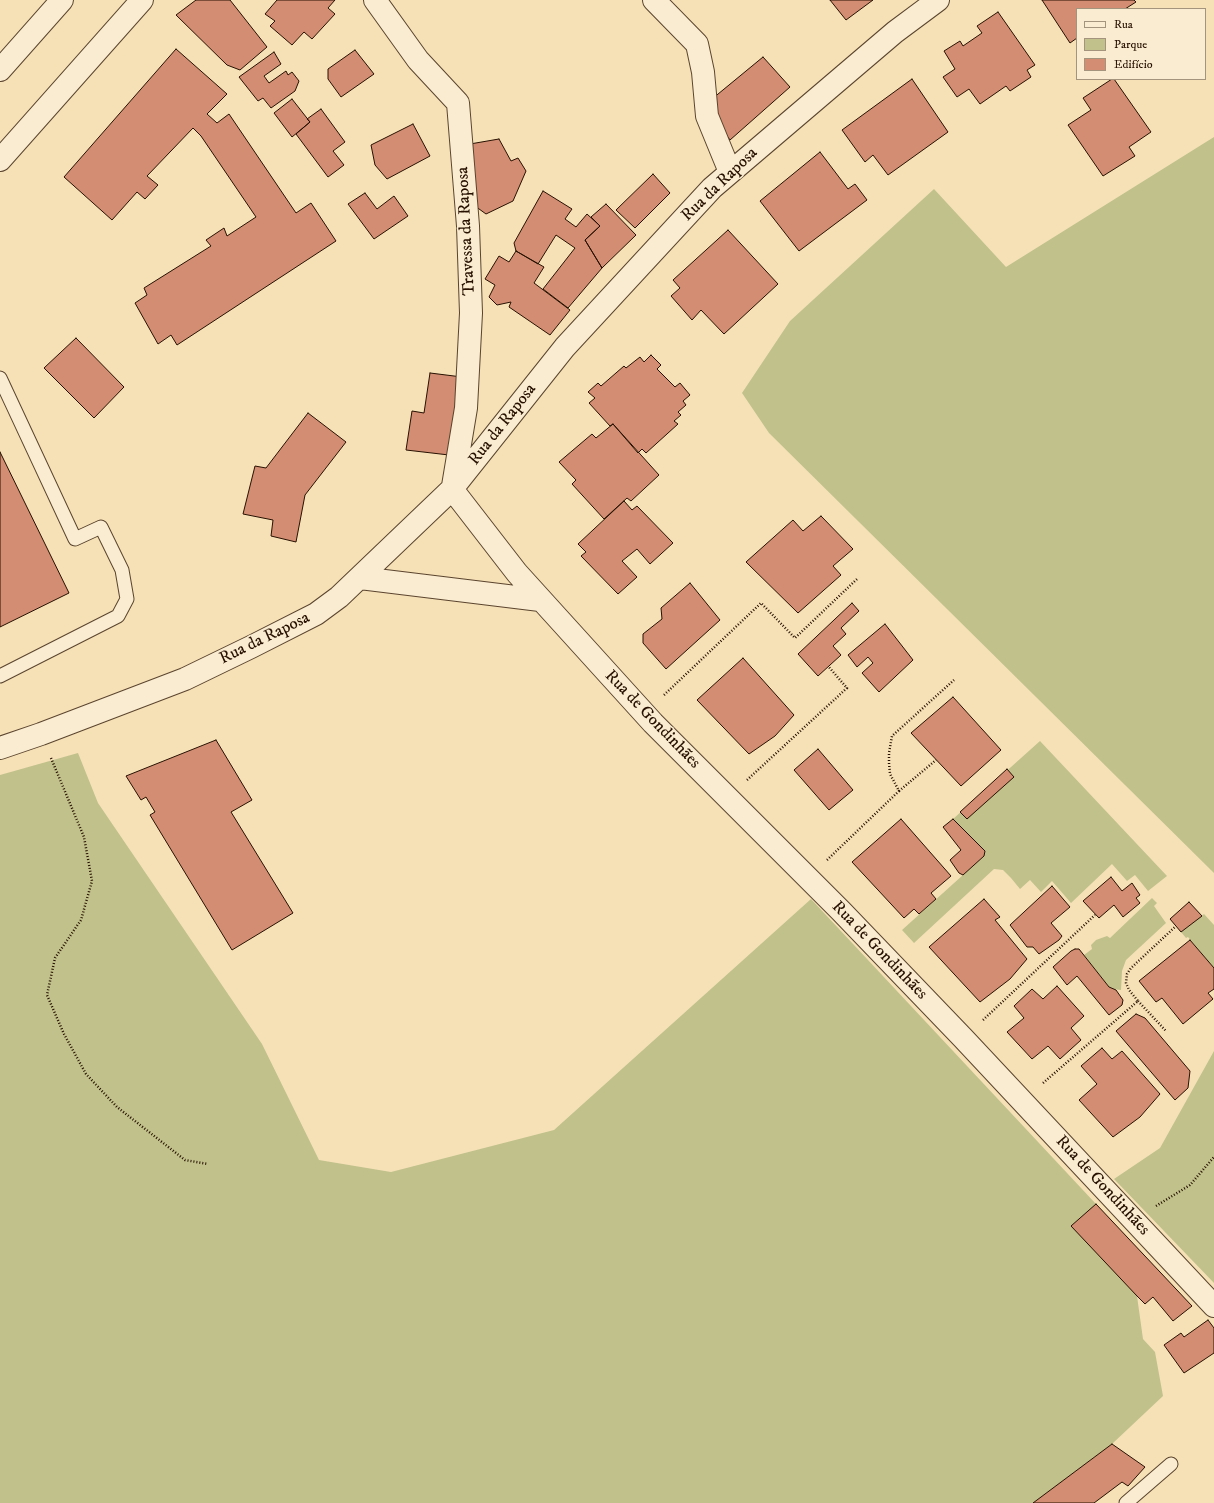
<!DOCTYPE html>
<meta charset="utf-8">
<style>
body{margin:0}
#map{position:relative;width:1214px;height:1503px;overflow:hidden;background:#f6e1b7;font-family:"IM FELL DW Pica",serif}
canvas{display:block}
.legend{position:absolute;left:1076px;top:8px;width:130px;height:72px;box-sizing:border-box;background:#f9ecd0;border:1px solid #a5947d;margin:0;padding:5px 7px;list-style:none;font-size:12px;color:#271000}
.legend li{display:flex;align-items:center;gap:8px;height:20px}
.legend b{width:20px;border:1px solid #a5947d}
</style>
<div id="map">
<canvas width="1214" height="1503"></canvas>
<ul class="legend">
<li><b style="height:5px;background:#f9ecd0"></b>Rua</li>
<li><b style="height:11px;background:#c1c18b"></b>Parque</li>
<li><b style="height:11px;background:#d28d73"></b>Edifício</li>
</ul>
</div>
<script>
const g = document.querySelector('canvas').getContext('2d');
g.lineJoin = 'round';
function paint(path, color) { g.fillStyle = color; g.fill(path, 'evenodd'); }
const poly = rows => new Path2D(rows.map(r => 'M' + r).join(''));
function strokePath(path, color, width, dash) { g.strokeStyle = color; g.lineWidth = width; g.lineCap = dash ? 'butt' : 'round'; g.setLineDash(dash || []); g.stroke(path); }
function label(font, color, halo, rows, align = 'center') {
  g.font = font + ' "IM FELL DW Pica",serif'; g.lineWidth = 3; g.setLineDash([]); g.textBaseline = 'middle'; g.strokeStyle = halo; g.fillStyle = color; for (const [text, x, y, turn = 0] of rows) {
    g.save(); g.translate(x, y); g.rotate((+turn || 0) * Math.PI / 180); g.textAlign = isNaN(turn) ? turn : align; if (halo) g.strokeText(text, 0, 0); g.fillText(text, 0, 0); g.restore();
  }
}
paint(poly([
 [1214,137,1214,873,769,433,742,393,790,321,934,189,1006,267],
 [1040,741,1167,876,1148,891,1135,875,1127,881,1112,864,1071,903,1052,881,1041,892,1030,880,1020,889,1011,878,1003,870,994,869,914,943,902,930,984,856,985,851,953,819],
 [78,753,98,803,262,1044,319,1160,391,1172,554,1130,811,899,1096,1204,1137,1296,1143,1339,1155,1352,1163,1396,1112,1444,1033,1503,0,1503,0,775],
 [1152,898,1157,903,1154,906,1166,923,1126,960,1122,971,1121,990,1112,989,1109,987,1084,955,1092,949,1091,945,1096,940,1107,936,1110,938],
 [1204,914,1214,925,1214,968,1188,937,1186,938,1181,932],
 [1214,1051,1214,1283,1114,1179,1160,1148]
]), '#c1c18b');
const building = poly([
 [196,0,230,0,267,47,240,70,227,65,176,15,196,0],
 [277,0,335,0,328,8,335,14,312,39,304,32,292,45,270,26,275,21,265,14,277,0],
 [830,0,873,0,846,20,830,0],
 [1042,0,1134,0,1136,2,1125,9,1077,9,1077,38,1070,43,1042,0],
 [998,12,1035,65,1027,70,1031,77,1010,91,1006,86,980,104,969,89,957,97,943,77,955,69,944,51,960,41,963,46,982,33,977,26,998,12],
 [176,49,227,94,207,114,217,123,229,114,296,213,311,203,336,241,177,345,171,335,158,344,135,303,147,295,144,288,211,246,206,240,224,228,227,236,256,217,201,136,193,128,147,176,158,185,145,199,137,192,112,220,64,177,176,49],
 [355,50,374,74,341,97,328,79,328,69,355,50],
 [274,52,281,64,264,76,269,83,286,71,288,75,292,72,299,81,295,91,271,108,263,98,258,101,239,77,274,52],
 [763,57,790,87,730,140,717,122,712,99,763,57],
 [912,79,948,132,888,175,873,155,865,162,842,130,912,79],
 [1112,79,1114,79,1151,132,1129,147,1135,156,1103,176,1068,125,1091,110,1083,98,1112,79],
 [292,99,310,122,292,137,274,113,292,99],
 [321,109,345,142,333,151,344,165,328,177,296,134,310,122,307,119,321,109],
 [413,124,430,156,387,179,375,165,371,145,413,124],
 [499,139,511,161,518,158,526,171,513,201,486,214,475,206,470,144,499,139],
 [820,152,848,189,855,184,867,200,799,251,760,201,820,152],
 [653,174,670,193,635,228,616,210,653,174],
 [543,191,572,209,565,219,576,227,587,214,600,226,585,240,602,268,568,308,543,289,575,248,556,235,538,264,516,251,514,243,543,191],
 [365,193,377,209,394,196,408,216,374,239,348,204,365,193],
 [606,204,636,235,602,268,585,240,600,226,591,217,606,204],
 [728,230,778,284,724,334,701,310,692,320,671,296,680,288,673,280,728,230],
 [516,251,544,267,534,283,570,310,550,335,509,307,511,302,497,305,489,297,495,285,485,279,499,256,509,262,516,251],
 [76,338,124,387,94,418,44,368,76,338],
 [651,355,661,365,657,369,675,387,680,383,690,395,683,401,686,405,678,412,681,415,674,421,678,424,646,453,642,449,638,453,613,424,610,426,589,403,595,398,588,392,598,383,601,386,624,366,626,368,640,357,644,362,651,355],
 [430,373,462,377,449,455,406,450,412,411,424,413,430,373],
 [308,413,346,442,305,495,296,542,271,536,273,520,243,514,255,466,266,468,308,413],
 [613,424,659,475,631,501,627,498,604,519,572,484,576,480,559,462,592,434,596,438,613,424],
 [0,452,69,593,0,627,0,452],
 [624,501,632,510,637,506,673,543,650,564,637,549,622,561,637,577,618,594,581,556,586,552,578,544,624,501],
 [821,516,853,549,833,566,841,575,798,613,746,562,793,520,803,531,821,516],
 [690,583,720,620,666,669,643,643,643,634,662,619,661,608,690,583],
 [852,603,859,611,841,628,846,634,833,646,841,655,818,676,798,654,852,603],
 [885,624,913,660,879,692,862,673,873,663,868,657,857,667,848,655,885,624],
 [743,658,794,715,775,736,749,754,697,700,743,658],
 [953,697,1001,750,961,786,911,733,953,697],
 [216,740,252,800,231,812,293,913,232,950,150,815,155,812,146,797,141,800,126,776,216,740],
 [818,749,853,790,829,810,794,770,818,749],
 [1007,769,1014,777,967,819,960,812,1007,769],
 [901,819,951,876,931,893,936,899,919,914,914,909,904,918,852,862,901,819],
 [953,819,985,851,984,856,963,875,959,873,950,860,961,850,943,827,953,819],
 [1111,877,1122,891,1132,883,1140,895,1136,898,1140,903,1123,917,1114,905,1099,918,1083,901,1111,877],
 [1052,886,1070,907,1051,923,1062,936,1059,940,1039,954,1033,947,1027,947,1010,925,1052,886],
 [984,899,1000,917,995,920,1027,959,1010,979,980,1002,929,947,984,899],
 [1189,902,1202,916,1181,932,1170,919,1189,902],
 [1190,940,1214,968,1214,989,1208,993,1213,999,1183,1024,1162,998,1156,1002,1139,981,1190,940],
 [1075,949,1079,949,1109,987,1116,990,1123,1000,1122,1005,1109,1015,1077,976,1067,985,1053,967,1071,951,1075,949],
 [1057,986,1084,1016,1071,1028,1081,1040,1060,1059,1048,1046,1032,1059,1007,1032,1024,1018,1014,1006,1032,989,1043,999,1057,986],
 [1136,1014,1145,1018,1190,1071,1188,1088,1175,1100,1116,1031,1136,1014],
 [1102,1048,1112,1059,1122,1051,1160,1094,1140,1117,1113,1137,1079,1100,1097,1084,1081,1066,1102,1048],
 [1096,1204,1192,1306,1173,1321,1153,1297,1145,1304,1137,1296,1071,1226,1096,1204],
 [1208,1320,1214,1328,1214,1353,1184,1373,1164,1345,1181,1333,1184,1337,1208,1320],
 [1112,1444,1145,1467,1128,1486,1122,1482,1094,1503,1033,1503,1112,1444]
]);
paint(building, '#d28d73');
strokePath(building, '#271000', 1);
const service = poly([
 [0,378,75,539,101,527,122,570,127,599,118,616,0,676],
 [1126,1503,1171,1464]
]);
const minor = poly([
 [375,0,418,60,458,103,468,226,471,313,466,408,453,486],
 [654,0,697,44,703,72,707,116,730,172],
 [0,70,62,0],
 [0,160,142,0],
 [452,489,517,573,653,723,841,911,963,1038,1214,1306],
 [360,578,540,600],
 [0,748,41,734,185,679,251,647,316,614,339,597,452,489,565,347,712,188,895,32,938,0]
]);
strokePath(service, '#5b442e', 15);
strokePath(minor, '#5b442e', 24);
strokePath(poly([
 [664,695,761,603,795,638,857,579],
 [51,758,84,837,92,881,81,920,55,958,47,995,64,1034,86,1074,117,1107,185,1160,208,1164],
 [747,780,847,688,828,666],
 [899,791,936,760],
 [827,860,899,791,890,774,889,763,889,753,892,736,954,680],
 [1138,1001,1166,1031],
 [983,1020,1095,915],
 [1043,1083,1138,1001,1129,990,1126,983,1127,974,1131,968,1176,926],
 [1156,1206,1190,1185,1214,1157]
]), '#271000', 2.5, [1, 2]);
strokePath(service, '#f9ecd0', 13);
strokePath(minor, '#f9ecd0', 22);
label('17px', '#271000', '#f9ecd0', [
 ["Rua da Raposa",720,185,-44],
 ["Travessa da Raposa",467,231,-93],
 ["Rua da Raposa",503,425,-52],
 ["Rua da Raposa",265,639,-26],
 ["Rua de Gondinhães",652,720,46],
 ["Rua de Gondinhães",879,951,46],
 ["Rua de Gondinhães",1102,1186,47]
]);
</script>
